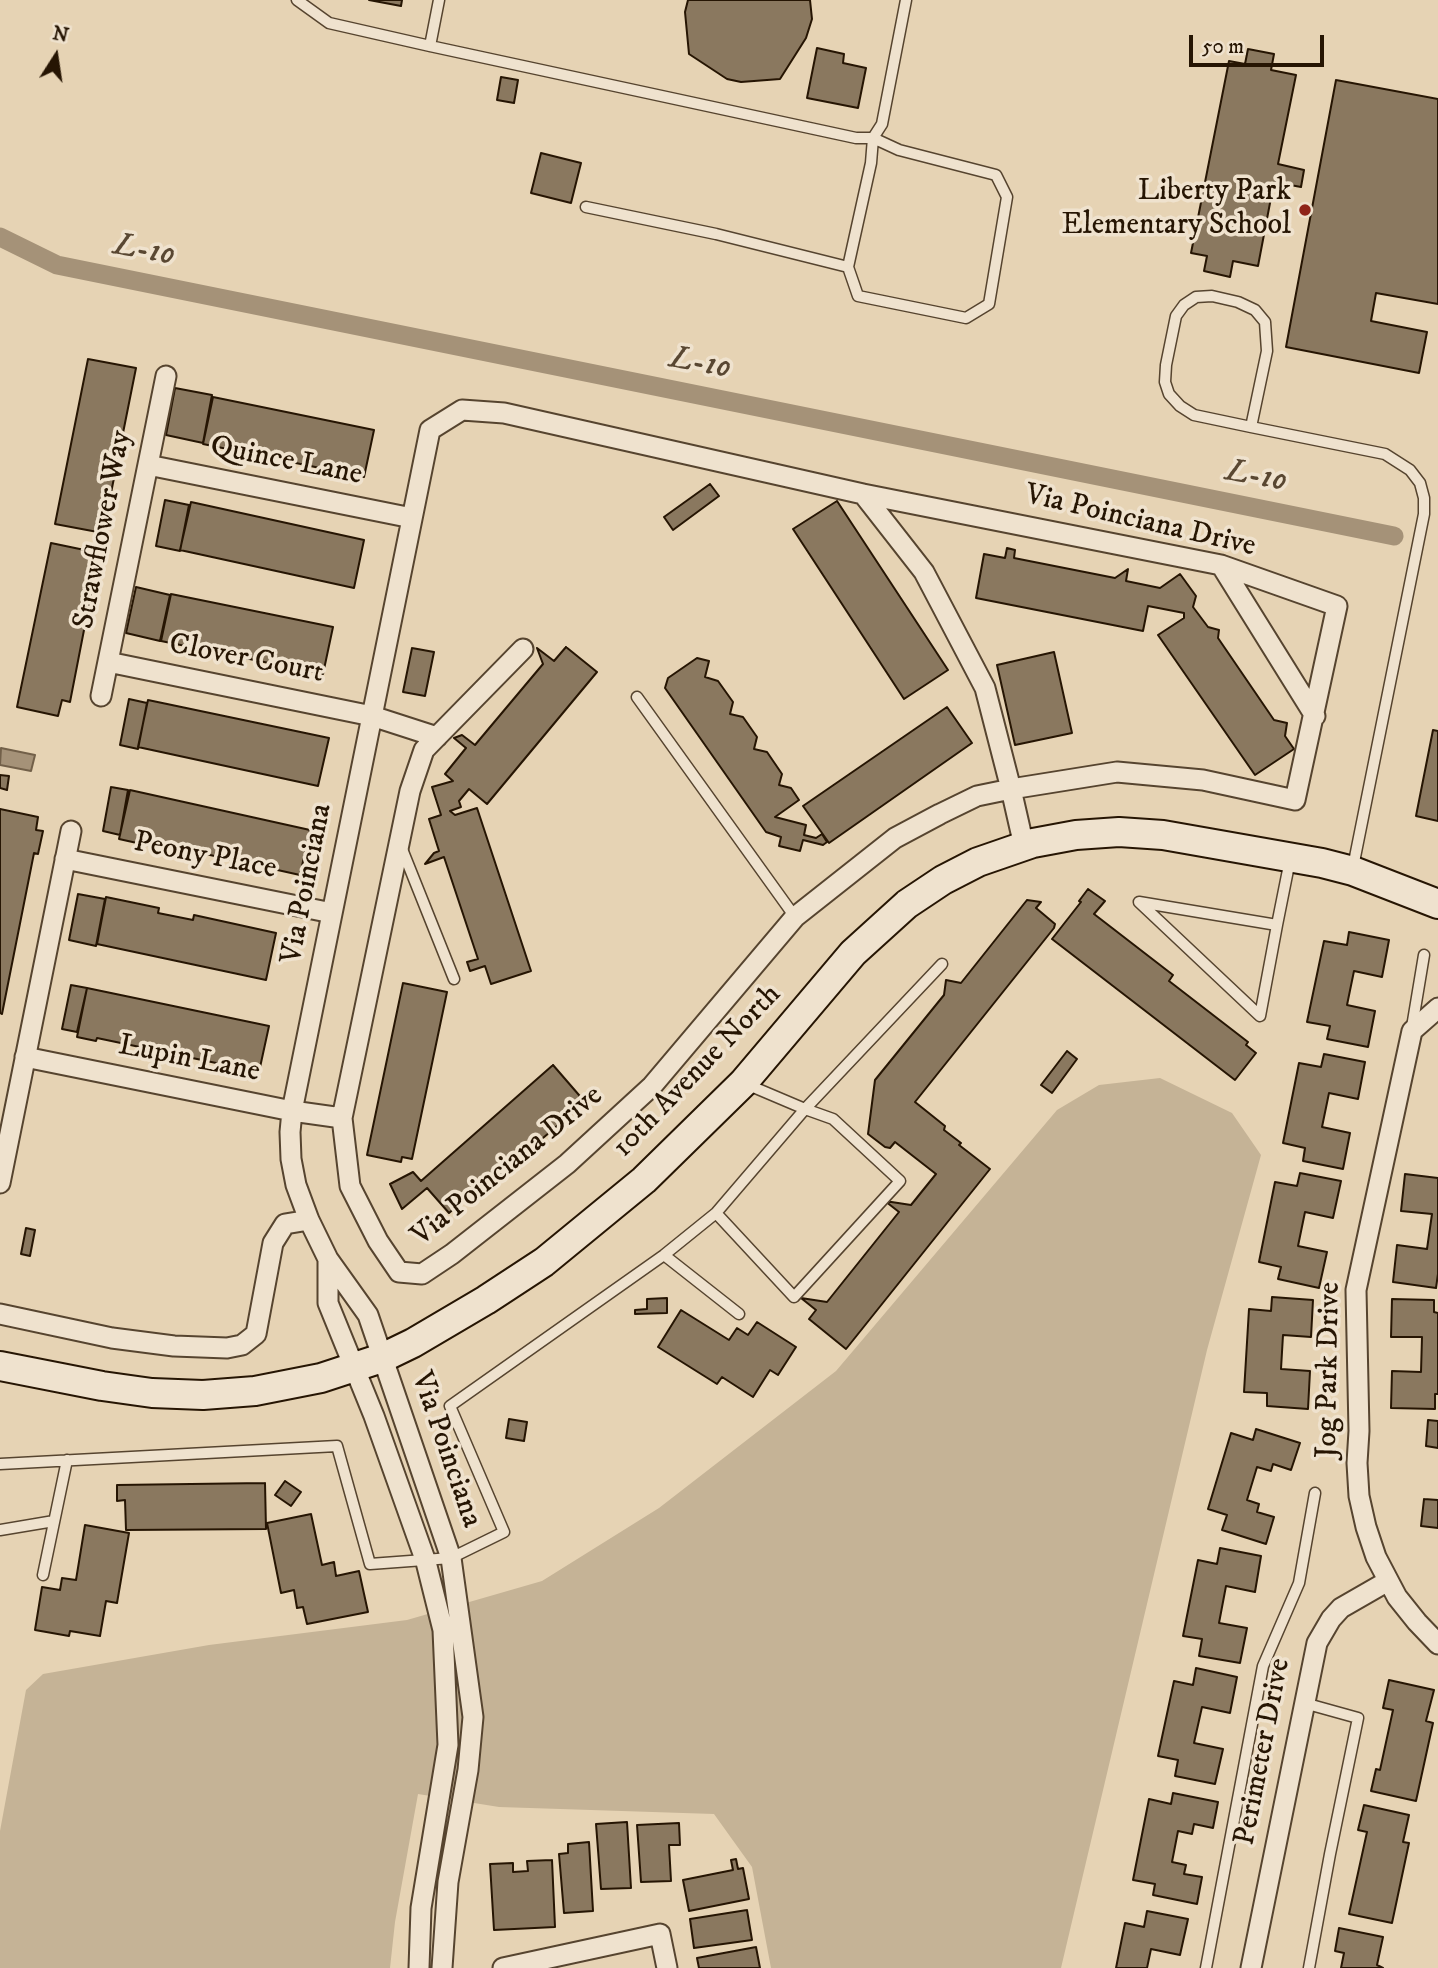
<!DOCTYPE html>
<style>
body{margin:0}
#map{position:relative;width:1438px;height:1968px;overflow:hidden;background:#e6d3b4;font-family:"IM FELL DW Pica",serif}
canvas{display:block}
.north{position:absolute;left:21px;top:21px;width:70px;height:70px;-webkit-text-stroke:5px #efe2ce;paint-order:stroke;rotate:12deg;font-size:19px;font-weight:700;line-height:28px;text-align:center;color:#261503}
.north::after{content:'';display:block;margin:auto;width:24px;height:32px;background:#261503;clip-path:polygon(50% 0,100% 100%,50% 72%,0 100%)}
.scale{position:absolute;left:1189px;top:35px;width:135px;height:32px;box-sizing:border-box;border:4px solid #261503;border-top:0;padding-left:9px;font-size:21px;line-height:24px;white-space:nowrap;color:#261503;-webkit-text-stroke:5px #efe2ce;paint-order:stroke}
</style>
<div id="map">
<canvas width="1438" height="1968"></canvas>
<div class="north">N</div>
<div class="scale">50 m</div>
</div>
<script>
const g = document.querySelector('canvas').getContext('2d');
g.lineJoin = 'round';
function paint(path, color) { g.fillStyle = color; g.fill(path, 'evenodd'); }
const poly = rows => new Path2D(rows.map(r => 'M' + r).join(''));
function strokePath(path, color, width, dash) { g.strokeStyle = color; g.lineWidth = width; g.lineCap = dash ? 'butt' : 'round'; g.setLineDash(dash || []); g.stroke(path); }
function label(font, color, halo, rows, align = 'center') {
  g.font = font + ' "IM FELL DW Pica",serif'; g.lineWidth = 7; g.setLineDash([]); g.textBaseline = 'middle'; g.strokeStyle = halo; g.fillStyle = color; for (const [text, x, y, turn = 0] of rows) {
    g.save(); g.translate(x, y); g.rotate((+turn || 0) * Math.PI / 180); g.textAlign = isNaN(turn) ? turn : align; if (halo) g.strokeText(text, 0, 0); g.fillText(text, 0, 0); g.restore();
  }
}
paint(poly([
 [1160,1078,1232,1113,1261,1155,1207,1350,1061,1968,771,1968,752,1867,714,1814,499,1807,418,1794,395,1922,390,1968,0,1968,0,1831,26,1690,43,1674,209,1645,407,1620,542,1581,659,1508,836,1371,1057,1110,1099,1085]
]), '#c5b396');
const water = poly([
 [1,748,35,755,31,771,0,765,1,748]
]);
paint(water, '#a59278');
strokePath(water, '#726049', 2);
strokePath(poly([
 [0,237,57,265,1394,536]
]), '#a59278', 19);
const building = poly([
 [369,0,402,0,401,6,369,0],
 [688,0,810,0,812,19,806,38,780,79,741,82,727,79,689,54,685,12,688,0],
 [817,48,844,54,843,63,866,68,858,108,807,98,817,48],
 [1248,49,1274,54,1271,70,1296,75,1278,164,1304,170,1301,187,1274,182,1258,266,1233,261,1230,277,1204,271,1207,256,1191,253,1229,61,1245,64,1248,49],
 [501,77,518,80,514,103,497,100,501,77],
 [1336,80,1438,99,1438,304,1376,293,1371,321,1427,332,1419,373,1286,347,1336,80],
 [541,153,581,163,571,203,531,193,541,153],
 [88,359,136,368,103,533,55,524,88,359],
 [175,388,212,395,203,443,166,435,175,388],
 [213,397,374,430,364,477,203,444,213,397],
 [710,484,719,496,673,530,664,517,710,484],
 [165,500,189,505,180,551,156,546,165,500],
 [837,501,948,670,904,699,793,529,837,501],
 [191,502,364,540,354,588,180,550,191,502],
 [51,543,99,553,70,702,62,700,58,716,17,707,51,543],
 [1007,548,1015,550,1014,558,1115,578,1128,569,1126,581,1160,588,1180,574,1196,596,1193,607,1208,627,1219,630,1218,638,1274,720,1287,723,1285,736,1294,749,1255,775,1158,635,1184,618,1184,613,1148,606,1143,631,976,598,984,554,1005,558,1007,548],
 [136,587,170,595,160,641,126,633,136,587],
 [171,594,333,627,323,674,161,641,171,594],
 [566,647,597,672,487,804,469,789,459,801,461,807,450,811,455,815,477,808,531,971,491,984,485,966,470,971,467,962,478,959,444,857,425,864,434,853,439,851,429,819,441,815,432,787,453,781,445,774,466,748,454,738,462,735,475,745,543,664,537,648,554,661,566,647],
 [412,648,434,652,425,696,403,692,412,648],
 [1054,652,1072,733,1015,745,997,665,1054,652],
 [697,658,709,661,705,677,718,681,733,702,730,714,743,717,757,737,754,749,767,752,782,774,779,785,791,788,799,800,775,817,806,825,804,835,816,838,822,834,827,842,823,845,803,840,800,851,779,846,781,837,766,832,665,688,668,678,697,658],
 [129,699,147,703,138,749,120,745,129,699],
 [148,700,329,738,318,786,138,747,148,700],
 [947,707,972,743,829,843,803,806,947,707],
 [1433,730,1438,731,1438,821,1416,816,1433,730],
 [0,775,9,776,7,790,0,788,0,775],
 [111,787,128,790,120,835,103,831,111,787],
 [130,790,310,830,300,875,183,849,182,853,119,839,130,790],
 [0,809,38,817,36,830,43,831,38,854,34,853,2,1014,0,1013,0,809],
 [1088,889,1105,901,1094,914,1173,975,1169,981,1248,1042,1246,1045,1256,1053,1235,1080,1052,939,1081,902,1079,901,1088,889],
 [78,894,105,899,96,946,69,940,78,894],
 [106,897,159,908,158,913,193,920,194,915,276,933,266,980,97,944,106,897],
 [1027,900,1041,902,1036,908,1055,924,1054,928,915,1102,945,1126,944,1130,961,1143,959,1145,990,1169,846,1349,809,1319,816,1310,801,1298,827,1302,899,1212,885,1201,911,1205,936,1174,895,1142,890,1148,885,1147,868,1134,875,1080,944,995,946,980,961,983,1027,900],
 [1349,932,1389,940,1382,977,1354,971,1347,1005,1375,1011,1368,1047,1327,1039,1330,1026,1307,1022,1324,941,1347,945,1349,932],
 [403,983,447,992,412,1159,402,1157,401,1162,367,1155,403,983],
 [71,985,87,988,77,1032,62,1029,71,985],
 [87,988,269,1026,259,1072,97,1038,96,1041,77,1037,87,988],
 [1067,1051,1077,1059,1052,1093,1041,1085,1067,1051],
 [1324,1054,1365,1062,1358,1099,1329,1093,1322,1127,1350,1133,1343,1169,1303,1161,1305,1148,1283,1143,1299,1063,1321,1067,1324,1054],
 [553,1065,585,1102,480,1192,471,1194,449,1213,427,1188,402,1209,390,1184,413,1172,421,1181,553,1065],
 [1300,1173,1341,1181,1333,1218,1305,1212,1298,1246,1327,1252,1319,1288,1278,1279,1281,1267,1259,1262,1275,1182,1297,1186,1300,1173],
 [1405,1174,1438,1178,1438,1274,1436,1288,1393,1282,1397,1245,1427,1249,1432,1214,1401,1211,1405,1174],
 [26,1228,35,1230,30,1256,21,1254,26,1228],
 [1272,1297,1313,1300,1311,1337,1283,1335,1281,1369,1310,1371,1308,1409,1267,1406,1267,1393,1244,1392,1249,1309,1271,1311,1272,1297],
 [667,1298,667,1313,635,1314,635,1310,647,1309,647,1299,667,1298],
 [1392,1299,1434,1300,1434,1312,1438,1313,1438,1394,1435,1394,1435,1409,1391,1408,1392,1371,1421,1372,1422,1337,1391,1337,1392,1299],
 [681,1310,729,1340,737,1328,748,1335,757,1322,796,1347,778,1375,770,1370,753,1397,722,1377,717,1384,658,1347,681,1310],
 [509,1419,527,1422,524,1441,506,1438,509,1419],
 [1428,1420,1438,1421,1438,1448,1426,1446,1428,1420],
 [1256,1429,1300,1443,1291,1470,1273,1464,1271,1471,1257,1467,1247,1500,1259,1504,1257,1512,1274,1517,1266,1544,1222,1530,1227,1515,1208,1509,1231,1433,1253,1440,1256,1429],
 [285,1481,301,1492,291,1506,275,1495,285,1481],
 [265,1483,266,1529,126,1530,125,1500,117,1501,117,1485,265,1483],
 [1424,1499,1438,1500,1438,1528,1421,1526,1424,1499],
 [311,1514,322,1565,334,1562,336,1576,359,1571,368,1612,307,1624,303,1607,297,1608,294,1590,281,1593,267,1523,311,1514],
 [85,1525,129,1533,117,1603,106,1601,100,1636,70,1631,69,1636,35,1630,42,1587,60,1590,62,1578,76,1580,85,1525],
 [1220,1548,1261,1556,1255,1592,1226,1586,1219,1623,1247,1628,1240,1663,1199,1656,1202,1639,1183,1636,1198,1560,1217,1564,1220,1548],
 [1196,1668,1237,1677,1230,1713,1202,1707,1194,1743,1223,1749,1215,1784,1175,1776,1178,1760,1158,1756,1174,1681,1193,1685,1196,1668],
 [1389,1680,1434,1690,1426,1721,1433,1723,1416,1801,1371,1791,1376,1769,1380,1770,1393,1710,1383,1708,1389,1680],
 [1173,1793,1218,1802,1213,1828,1194,1824,1192,1834,1178,1831,1172,1862,1186,1865,1184,1874,1202,1877,1197,1904,1153,1895,1155,1884,1133,1880,1149,1799,1171,1804,1173,1793],
 [1364,1805,1409,1815,1403,1842,1409,1843,1392,1923,1349,1914,1367,1832,1358,1830,1364,1805],
 [627,1822,631,1888,601,1889,596,1824,627,1822],
 [679,1823,680,1845,669,1845,671,1881,641,1882,637,1825,679,1823],
 [589,1842,593,1911,564,1913,559,1854,568,1853,568,1844,589,1842],
 [736,1859,738,1869,743,1868,749,1899,689,1911,683,1880,733,1870,731,1860,736,1859],
 [552,1860,555,1927,494,1930,490,1864,513,1863,513,1872,528,1871,527,1861,552,1860],
 [747,1910,752,1940,694,1948,690,1919,747,1910],
 [1147,1911,1188,1919,1180,1955,1151,1949,1147,1968,1116,1968,1125,1923,1144,1927,1147,1911],
 [1339,1928,1383,1937,1377,1965,1383,1968,1341,1968,1344,1953,1335,1951,1339,1928],
 [756,1947,760,1968,699,1968,697,1958,756,1947]
]);
paint(building, '#8a785f');
strokePath(building, '#261503', 2);
const lane = poly([
 [297,0,329,23,430,46,439,0],
 [430,46,856,138,873,138,882,124,906,0],
 [873,138,899,150,996,175,1007,197,989,304,966,318,858,296,848,267,871,163,873,138],
 [586,207,716,234,848,267],
 [1251,427,1267,351,1265,322,1255,310,1238,302,1212,296,1196,297,1184,305,1176,316,1166,365,1165,382,1169,394,1180,406,1194,415,1251,427,1385,454,1410,470,1420,483,1424,498,1424,514,1353,867],
 [637,697,795,917],
 [402,849,454,979],
 [1277,925,1260,1016,1139,902,1277,925,1290,860],
 [1412,1027,1424,955],
 [716,1213,794,1297,900,1181,833,1119,805,1109,942,964],
 [664,1255,739,1314],
 [0,1464,337,1446,370,1564,451,1558,504,1532,450,1406,664,1255,716,1213,805,1109,746,1084],
 [0,1530,54,1521],
 [43,1575,67,1460],
 [1304,1703,1358,1718,1330,1854,1309,1968],
 [1206,1968,1263,1666,1299,1583,1315,1493]
]);
const street = poly([
 [148,465,412,518],
 [1221,565,1315,716],
 [523,649,424,750,410,791,342,1118,350,1186,378,1241,399,1272,422,1274,452,1254,567,1164,652,1086,795,917,895,838,940,814,977,796,1011,789,1117,772,1203,780,1295,800,1337,606,1221,565,863,494,924,572,985,688,1011,789,1024,846],
 [108,662,372,716,437,737],
 [101,696,166,376],
 [65,859,332,913],
 [1438,1008,1412,1031,1356,1290,1359,1431,1357,1463,1359,1496,1366,1527,1376,1557,1397,1597,1417,1622,1438,1644],
 [25,1057,292,1111,342,1118],
 [0,1183,71,831],
 [328,1259,328,1303,374,1416,426,1562,443,1630,448,1745,421,1908,419,1968],
 [0,1314,112,1338,174,1346,227,1348,242,1345,256,1334,273,1243,285,1224,309,1220],
 [442,1968,448,1882,468,1770,473,1717,451,1558,368,1315,328,1259,309,1220,296,1185,291,1159,290,1132,292,1111,430,430,462,410,504,413,863,494],
 [503,1968,660,1934,667,1968],
 [1251,1968,1317,1643,1331,1619,1341,1608,1388,1581]
]);
const secondary = poly([
 [0,1366,102,1386,152,1393,203,1395,255,1391,321,1378,382,1358,413,1343,486,1300,544,1262,644,1180,743,1083,853,953,907,904,943,880,978,862,1033,843,1076,835,1119,832,1163,835,1322,863,1353,871,1438,904]
]);
strokePath(lane, '#56442f', 13);
strokePath(street, '#56442f', 23);
strokePath(secondary, '#261503', 32);
strokePath(lane, '#efe2ce', 10);
strokePath(street, '#efe2ce', 19);
strokePath(secondary, '#efe2ce', 28);
for (const [x, y, r, color] of [
 [1305,210,7,"#8f2418"]
]) { const dot = new Path2D(); dot.arc(x, y, r, 0, 2 * Math.PI); g.fillStyle = color; g.fill(dot); strokePath(dot, '#efe2ce', 2.5); }
label('30px', '#261503', '#efe2ce', [
 ["Liberty Park",1291,193],
 ["Elementary School",1291,227]
], 'right');
label('30px', '#261503', '#efe2ce', [
 ["Quince Lane",286,462,11],
 ["Via Poinciana Drive",1140,522,13],
 ["Strawflower Way",104,530,-79],
 ["Clover Court",246,660,11],
 ["Peony Place",205,857,11],
 ["Via Poinciana",308,884,-79],
 ["Lupin Lane",189,1060,11],
 ["10th Avenue North",698,1072,-46],
 ["Via Poinciana Drive",508,1167,-39],
 ["Jog Park Drive",1330,1370,-89],
 ["Via Poinciana",445,1450,71],
 ["Perimeter Drive",1264,1752,-79]
]);
label('italic 32px', '#594732', '#efe2ce', [
 ["L-10",144,252,11],
 ["L-10",700,365,11],
 ["L-10",1256,478,11]
]);
</script>
